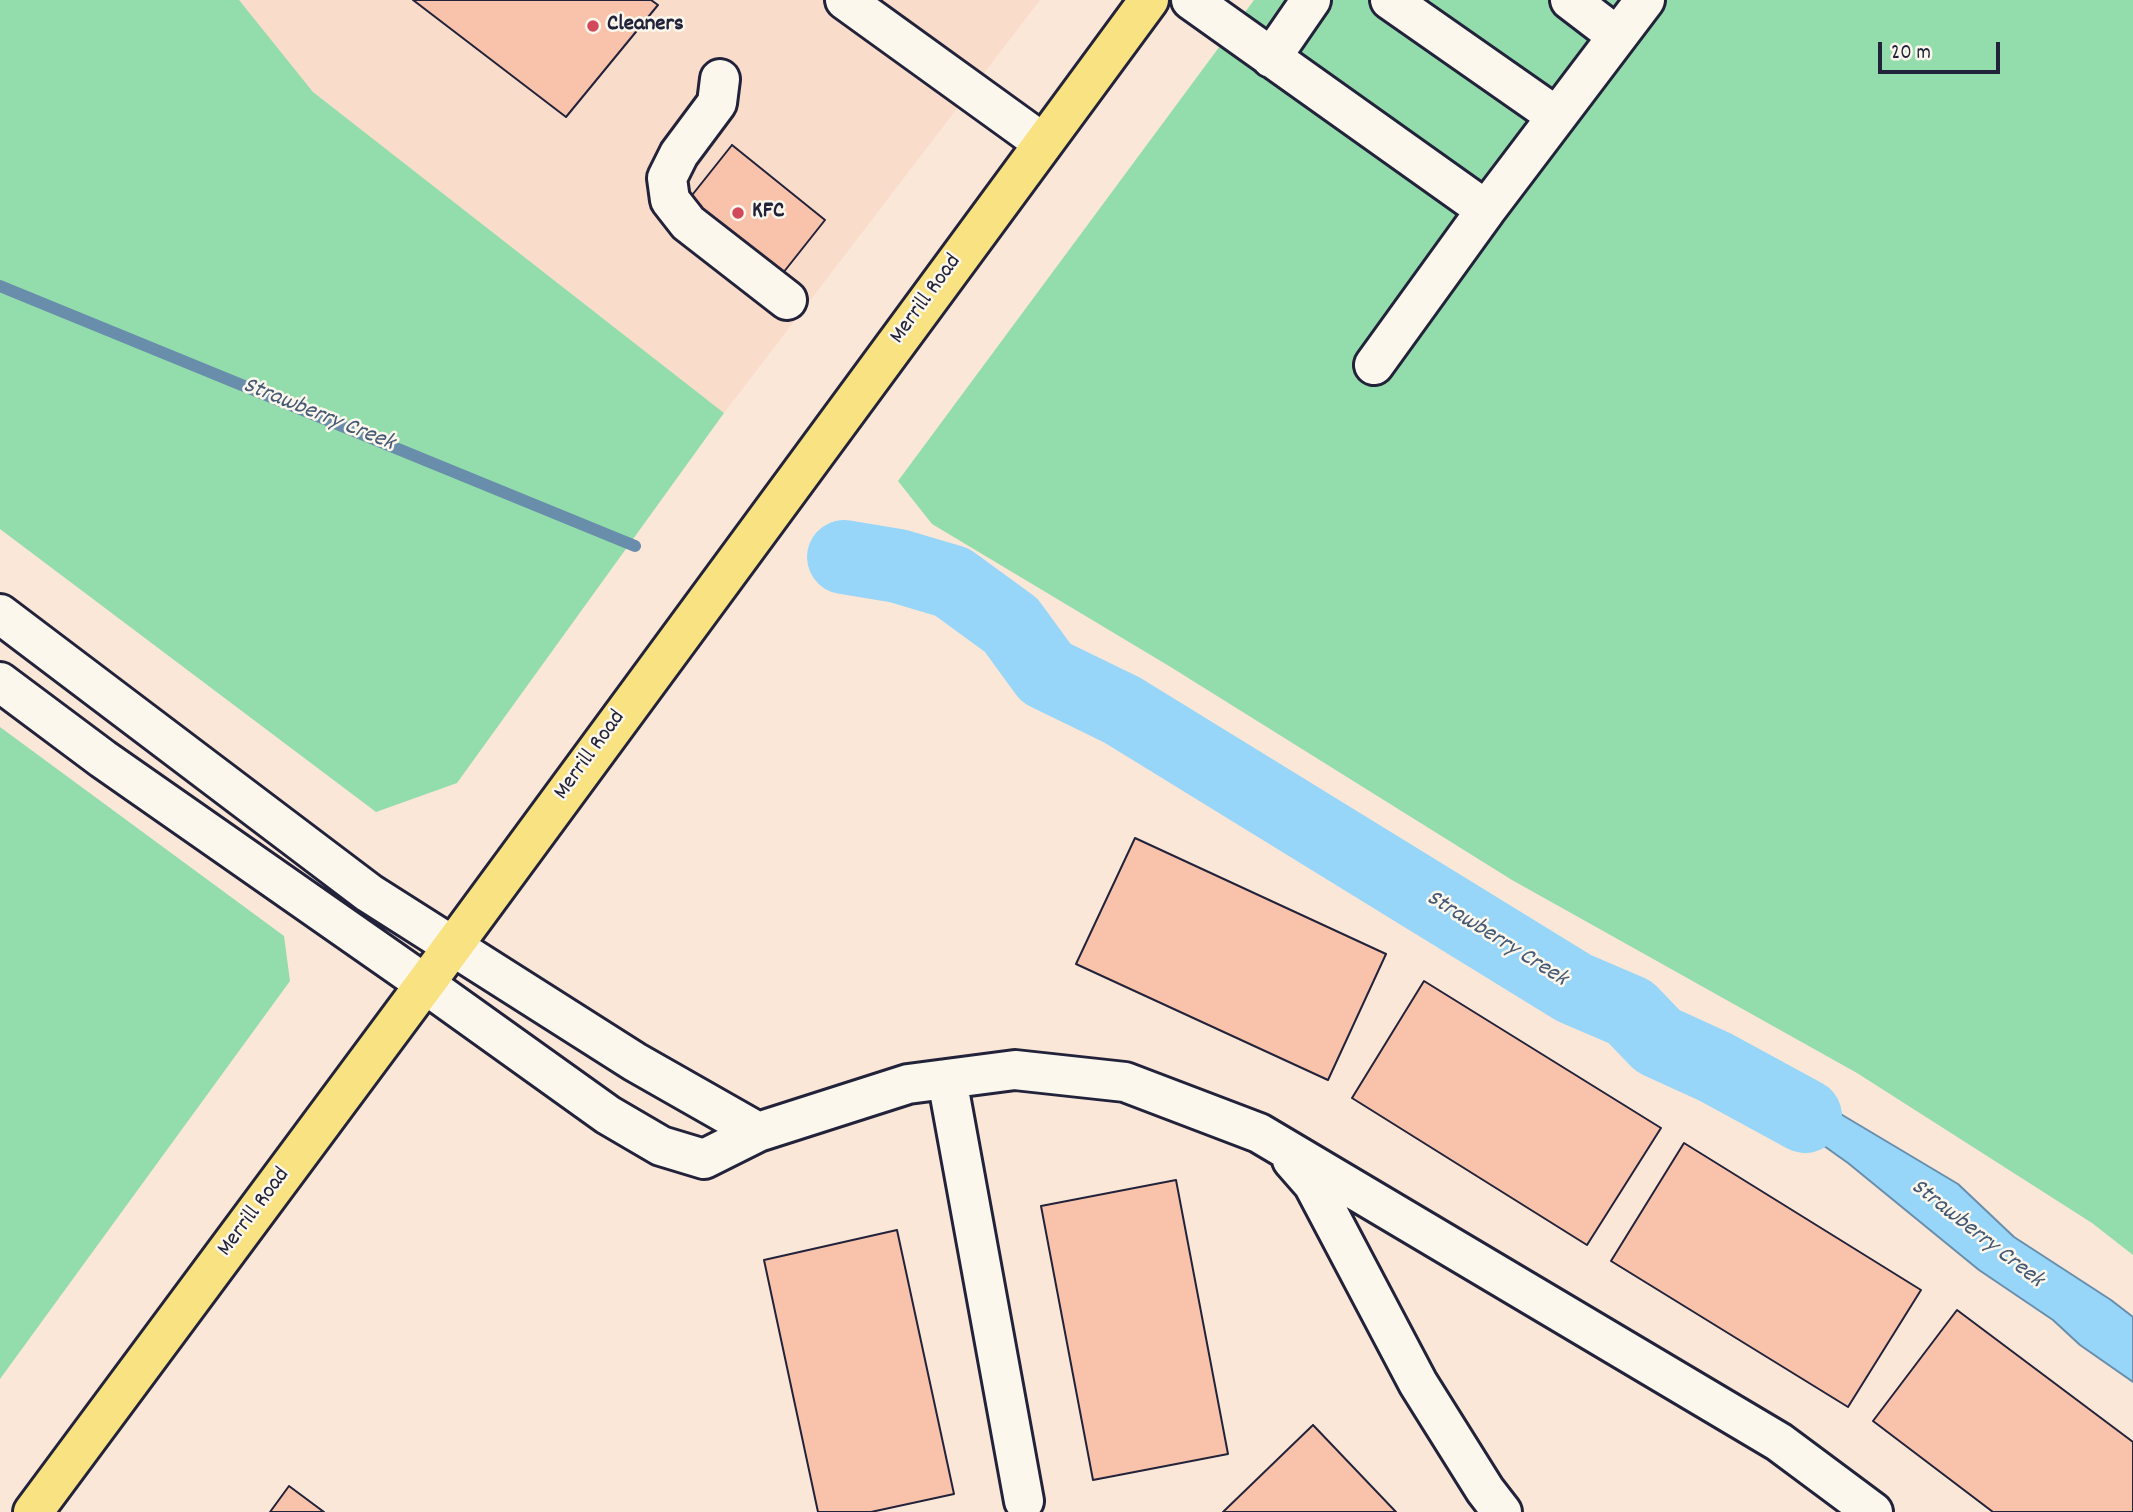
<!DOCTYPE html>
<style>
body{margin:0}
#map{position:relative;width:2133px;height:1512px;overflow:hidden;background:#fae7d8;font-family:Dekko,sans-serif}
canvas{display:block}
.scale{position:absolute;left:1878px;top:42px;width:122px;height:32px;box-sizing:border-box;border:4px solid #22223b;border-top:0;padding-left:9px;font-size:21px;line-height:24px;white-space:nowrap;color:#22223b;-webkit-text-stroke:5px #fbf7ec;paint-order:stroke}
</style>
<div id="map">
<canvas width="2133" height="1512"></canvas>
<div class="scale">20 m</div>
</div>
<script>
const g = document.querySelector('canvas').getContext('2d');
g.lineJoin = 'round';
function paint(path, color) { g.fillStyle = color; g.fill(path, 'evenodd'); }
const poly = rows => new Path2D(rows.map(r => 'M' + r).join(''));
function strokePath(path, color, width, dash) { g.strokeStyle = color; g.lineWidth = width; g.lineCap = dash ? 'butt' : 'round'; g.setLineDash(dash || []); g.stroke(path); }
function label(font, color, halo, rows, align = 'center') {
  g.font = font + ' Dekko,sans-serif'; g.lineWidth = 5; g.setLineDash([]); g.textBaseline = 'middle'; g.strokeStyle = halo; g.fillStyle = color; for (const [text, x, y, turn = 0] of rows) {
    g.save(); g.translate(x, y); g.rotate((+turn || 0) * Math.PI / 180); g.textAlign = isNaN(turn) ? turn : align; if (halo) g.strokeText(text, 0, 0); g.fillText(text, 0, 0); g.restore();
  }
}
paint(poly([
 [238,0,1040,0,724,413,313,92]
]), '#fadcca');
paint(poly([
 [0,0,239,0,313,92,724,413,457,783,376,812,0,529],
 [1254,0,2133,0,2133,1255,2092,1223,1857,1073,1512,880,1169,666,932,524,898,481],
 [0,727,284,936,290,981,0,1379]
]), '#93dcab');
const water = poly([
 [1715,1067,1755,1068,1797,1088,1958,1184,2014,1237,2111,1300,2133,1317,2133,1382,2080,1345,2053,1320,1979,1270,1848,1163,1772,1109,1728,1086,1715,1067]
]);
paint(water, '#97d6f8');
strokePath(water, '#688eac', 2);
strokePath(poly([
 [0,286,635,546]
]), '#688eac', 12);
strokePath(poly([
 [844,557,898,566,952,582,1011,625,1046,673,1122,710,1574,988,1630,1012,1658,1041,1715,1067,1805,1116]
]), '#97d6f8', 74);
const building = poly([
 [413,0,651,0,658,5,566,117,413,0],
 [732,145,825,220,779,278,685,204,732,145],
 [1135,838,1386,954,1328,1080,1076,964,1135,838],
 [1424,981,1661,1128,1587,1245,1352,1098,1424,981],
 [1684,1143,1921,1290,1848,1407,1611,1261,1684,1143],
 [1176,1180,1228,1454,1093,1480,1041,1206,1176,1180],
 [897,1230,954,1494,871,1512,818,1512,764,1260,897,1230],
 [1957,1310,2133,1442,2133,1512,1993,1512,1873,1421,1957,1310],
 [1313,1425,1396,1512,1223,1512,1313,1425],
 [289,1486,324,1512,270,1512,289,1486]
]);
paint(building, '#f9c3ab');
strokePath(building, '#22223b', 2);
const minor = poly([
 [845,0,1043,143],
 [1191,0,1486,210,1374,365],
 [1390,0,1556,116],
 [1570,0,1617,36],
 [1271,58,1311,0],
 [720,79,717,103,679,154,667,178,670,200,688,223,787,300],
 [1486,210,1645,0],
 [0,614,369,893,635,1062,758,1132],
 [0,682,103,759,425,984,608,1115,661,1146,704,1159,758,1132,908,1084,1015,1070,1125,1082,1259,1133,1779,1442,1873,1512],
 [947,1079,1024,1501],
 [1292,1160,1313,1184,1418,1383,1485,1490,1502,1512]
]);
const major = poly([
 [33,1512,425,984,1149,0]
]);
strokePath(minor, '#22223b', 44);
strokePath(major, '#22223b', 44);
strokePath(minor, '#fbf7ec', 38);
strokePath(major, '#f8e281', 38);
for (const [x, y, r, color] of [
 [593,26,7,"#d1495b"],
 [738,213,7,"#d1495b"]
]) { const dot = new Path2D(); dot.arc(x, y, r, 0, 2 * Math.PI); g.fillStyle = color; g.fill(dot); strokePath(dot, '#fbf7ec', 2.5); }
label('bold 23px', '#22223b', '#fbf7ec', [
 ["Cleaners",607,26],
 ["KFC",752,213]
], 'left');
label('23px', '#22223b', '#fbf7ec', [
 ["Merrill Road",927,300,-54],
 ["Merrill Road",591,756,-54],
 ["Merrill Road",255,1213,-53]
]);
label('italic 24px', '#455874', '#fbf7ec', [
 ["Strawberry Creek",318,416,22],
 ["Strawberry Creek",1496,940,32],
 ["Strawberry Creek",1976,1235,38]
]);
</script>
